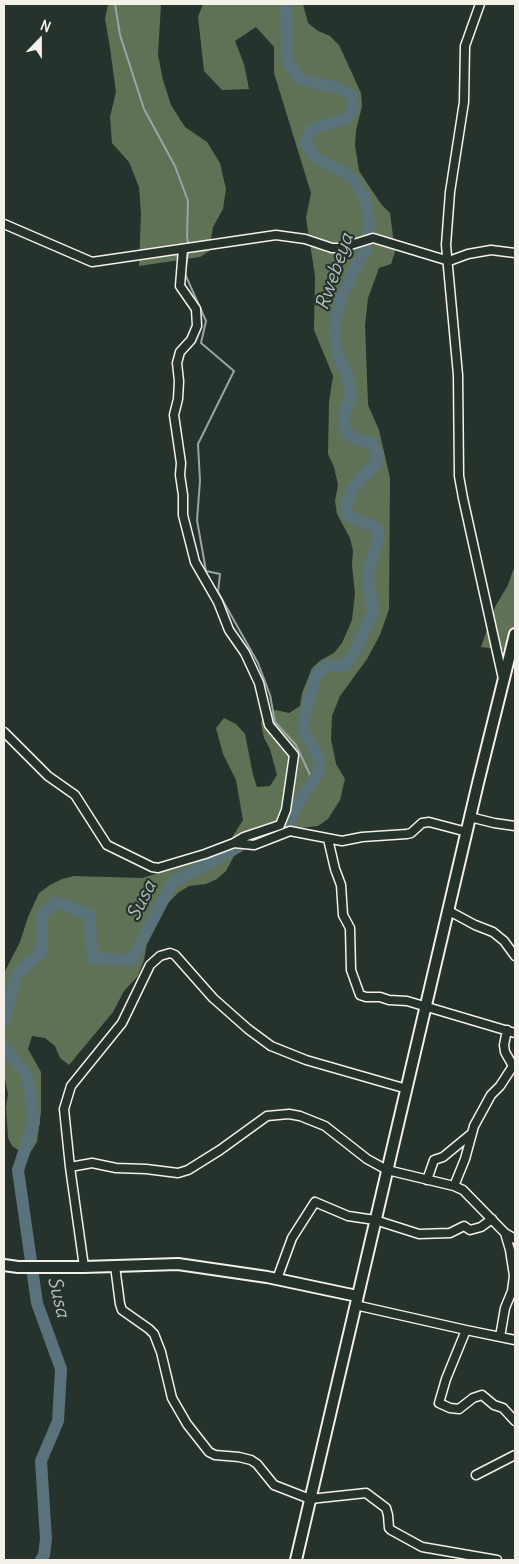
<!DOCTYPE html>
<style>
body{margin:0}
#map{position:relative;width:519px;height:1564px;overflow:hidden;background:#26332d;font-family:Delius,sans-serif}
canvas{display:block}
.frame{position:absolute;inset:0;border:5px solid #f4f1e8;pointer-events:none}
.north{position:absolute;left:15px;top:15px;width:50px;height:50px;-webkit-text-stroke:4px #26332d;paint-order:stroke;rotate:22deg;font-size:14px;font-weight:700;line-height:20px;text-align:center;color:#f4f1e8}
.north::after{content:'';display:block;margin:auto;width:18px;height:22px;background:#f4f1e8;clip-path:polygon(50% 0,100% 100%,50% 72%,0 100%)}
</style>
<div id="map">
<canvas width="519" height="1564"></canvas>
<div class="frame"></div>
<div class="north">N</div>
</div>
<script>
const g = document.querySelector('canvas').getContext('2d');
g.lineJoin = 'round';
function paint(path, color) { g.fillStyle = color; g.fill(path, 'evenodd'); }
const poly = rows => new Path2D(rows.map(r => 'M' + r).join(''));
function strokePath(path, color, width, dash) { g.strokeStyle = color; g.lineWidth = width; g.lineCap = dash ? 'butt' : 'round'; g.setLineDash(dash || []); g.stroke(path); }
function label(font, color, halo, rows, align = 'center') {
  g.font = font + ' Delius,sans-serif'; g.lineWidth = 4.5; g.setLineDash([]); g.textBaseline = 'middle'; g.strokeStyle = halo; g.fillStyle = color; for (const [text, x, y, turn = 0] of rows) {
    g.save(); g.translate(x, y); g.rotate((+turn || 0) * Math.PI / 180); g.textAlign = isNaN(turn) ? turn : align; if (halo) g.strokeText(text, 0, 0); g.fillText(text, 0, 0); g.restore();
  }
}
paint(poly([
 [108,4,161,4,158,55,163,80,171,105,185,127,207,142,220,163,226,189,223,209,213,227,209,251,200,257,139,266,141,214,139,187,129,162,112,143,110,117,116,92,110,48,105,19],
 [203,4,303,4,308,23,318,31,330,36,339,45,361,93,362,106,356,131,355,145,359,171,381,204,390,213,395,252,391,264,379,268,368,298,365,325,368,405,379,430,390,478,389,609,380,635,367,659,340,696,332,716,331,739,336,764,345,779,340,800,328,819,318,826,300,828,286,835,238,852,234,856,226,871,217,879,206,884,189,886,179,892,163,908,158,918,147,943,144,960,138,976,124,991,113,1012,69,1065,60,1058,55,1046,45,1038,32,1036,28,1049,41,1072,41,1112,37,1142,28,1156,12,1146,8,1138,6,1107,8,1094,4,1075,4,973,20,942,28,917,39,893,50,885,62,879,74,876,142,878,178,867,231,839,243,820,236,780,223,754,216,728,224,718,236,724,245,734,253,775,257,787,270,786,277,775,270,749,264,738,261,723,263,716,276,710,289,713,300,706,302,693,312,668,321,660,334,653,342,643,352,620,355,593,352,565,353,551,350,538,337,514,335,501,338,485,334,467,328,454,329,402,333,376,314,330,315,276,306,218,311,193,274,73,274,47,256,27,235,41,244,64,249,89,222,90,204,71,198,17],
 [515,565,515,656,504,650,481,647,495,607,508,585]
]), '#607255');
strokePath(poly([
 [115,4,120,35,144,109,175,166,188,201,187,237,189,247],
 [188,251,185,274,206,321,201,343,234,371,198,444,200,481,197,520,206,571,220,574,218,592,258,663,270,695,275,722,296,745,313,781],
 [4,1004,7,1009]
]), '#98a5a6', 2);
strokePath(poly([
 [4,1021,17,974,42,952,42,916,54,902,89,914,93,958,132,960,172,883,238,847,243,841,266,838,285,828,302,797,319,772,319,759,304,731,305,714,316,675,327,665,345,666,355,651,373,612,369,582,369,569,379,535,377,528,348,516,346,506,351,492,359,480,375,465,378,456,372,443,357,440,345,431,344,414,351,397,347,374,337,354,335,331,337,312,343,294,354,270,364,253,370,222,364,196,352,178,336,168,322,162,312,153,305,142,312,129,347,118,354,107,351,95,339,88,302,80,291,67,287,58,286,4],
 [4,1047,27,1075,34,1122,18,1170,37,1303,61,1369,58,1421,41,1461,46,1539,44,1555,41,1560]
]), '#5a727a', 12);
const minor = poly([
 [480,4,465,46,464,102,450,192,446,245,458,375,459,476,463,498,503,679],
 [4,224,92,262,276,235,305,239,332,248,341,248,373,238,449,261,468,254,491,250,515,253],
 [4,732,48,776,75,795,107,845,152,867,158,868,205,854,234,843,244,837,280,825,286,810,294,755,269,725,259,683,245,653,229,630,218,602,195,562,183,515,183,495,180,475,181,463,174,415,178,399,179,381,177,363,180,352,191,340,197,326,196,309,180,286,183,249],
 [470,817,494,823,515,826],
 [328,839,335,869,341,885,343,915,350,928,351,970,360,995,366,997,380,997,389,1000,407,1001,515,1033],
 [234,843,254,845,290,831,342,841,362,837,407,834,411,833,422,823,429,822,467,832],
 [449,911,475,925,493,932,504,941,515,956],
 [70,1167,92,1163,116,1168,146,1169,178,1173,188,1170,220,1150,267,1116,289,1114,300,1116,325,1126,367,1159,387,1170,454,1186,463,1190,505,1233,515,1239],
 [427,1180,434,1160,443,1157,471,1134],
 [454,1186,465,1159,474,1126,491,1095,500,1086,513,1066,505,1052,504,1045,507,1030],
 [115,1266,120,1304,122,1310,149,1329,154,1334,161,1352,172,1398,187,1424,209,1452,215,1455,239,1457,251,1460,257,1464,274,1485,310,1499,366,1493,386,1508,388,1515,389,1528,391,1530,422,1547,497,1560],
 [84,1267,70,1167,64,1109,71,1086,122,1023,150,965,160,956,170,953,175,955,213,998,248,1029,271,1046,306,1060,407,1089],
 [277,1279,292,1238,315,1202,348,1216,375,1220,419,1234,450,1233,464,1226,470,1230,481,1227,492,1219],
 [355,1305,466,1330,515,1340],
 [466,1330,446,1379,439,1403,450,1408,459,1409,473,1398,482,1395,494,1405,503,1408,515,1421],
 [500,1337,505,1308,512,1291,514,1276,510,1250,505,1233],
 [476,1475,515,1455]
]);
const major = poly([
 [4,1265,18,1267,84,1267,178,1264,267,1277,357,1296],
 [296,1560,478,783,515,634]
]);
strokePath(minor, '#f4f1e8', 11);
strokePath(major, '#f4f1e8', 14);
strokePath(minor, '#26332d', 8);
strokePath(major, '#26332d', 10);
label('italic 19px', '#b6bebc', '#26332d', [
 ["Rwebeya",335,272,-71],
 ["Susa",142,901,-63],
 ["Susa",58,1297,76]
]);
</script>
